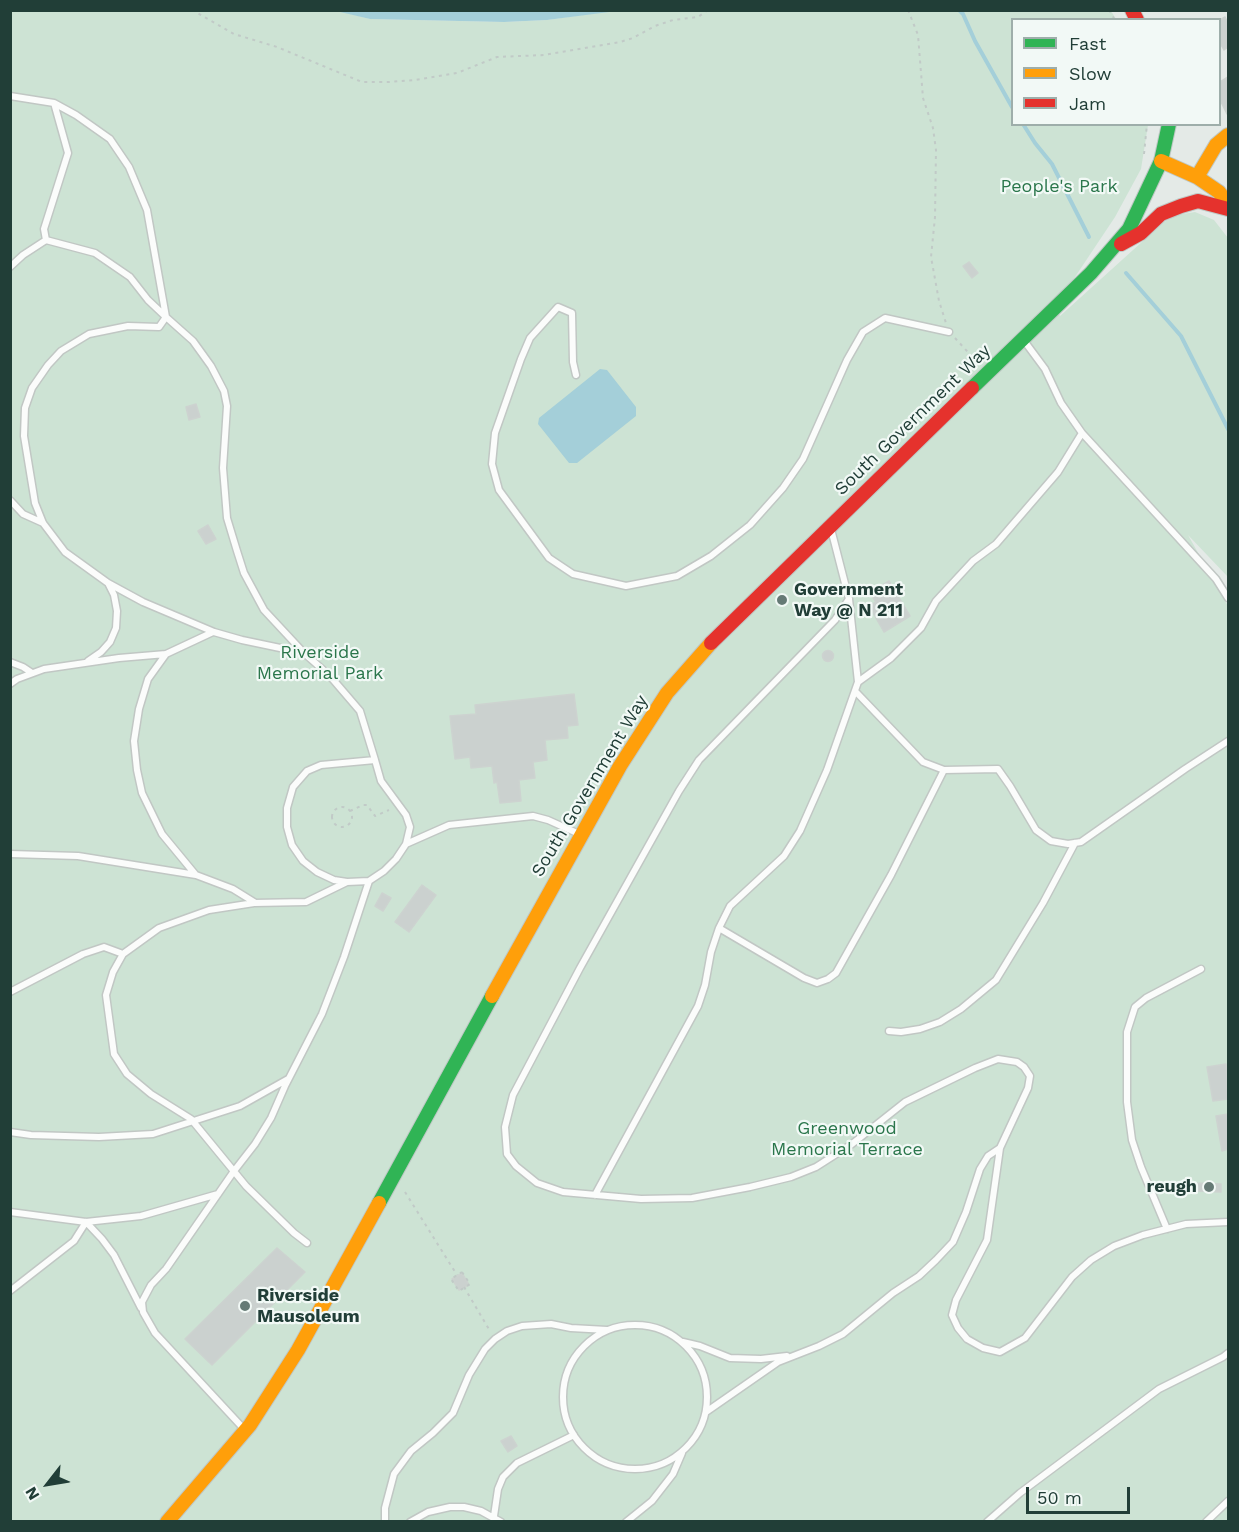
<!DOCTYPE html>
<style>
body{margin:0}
#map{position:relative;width:1239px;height:1532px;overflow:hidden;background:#e4eae7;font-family:"Work Sans",sans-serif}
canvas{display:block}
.frame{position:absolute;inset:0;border:12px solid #213e37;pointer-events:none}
.legend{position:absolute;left:1011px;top:18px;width:210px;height:108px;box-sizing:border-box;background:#f2f9f6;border:2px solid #9eaeaa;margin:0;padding:8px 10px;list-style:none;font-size:18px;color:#213e37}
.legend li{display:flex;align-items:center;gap:12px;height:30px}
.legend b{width:30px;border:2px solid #9eaeaa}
.north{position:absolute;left:18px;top:1454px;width:60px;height:60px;-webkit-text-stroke:4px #f2f9f6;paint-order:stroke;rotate:239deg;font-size:16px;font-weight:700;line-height:24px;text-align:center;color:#213e37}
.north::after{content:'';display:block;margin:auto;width:21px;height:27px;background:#213e37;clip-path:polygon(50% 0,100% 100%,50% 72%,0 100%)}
.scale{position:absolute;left:1026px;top:1487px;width:104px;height:27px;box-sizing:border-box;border:3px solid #213e37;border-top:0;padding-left:8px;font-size:18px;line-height:21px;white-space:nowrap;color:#213e37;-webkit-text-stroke:4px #f2f9f6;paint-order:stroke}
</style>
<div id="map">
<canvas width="1239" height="1532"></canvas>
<div class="frame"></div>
<ul class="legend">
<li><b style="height:8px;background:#30b455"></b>Fast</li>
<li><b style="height:8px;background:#ff9f0a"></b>Slow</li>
<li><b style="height:8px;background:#e5322d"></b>Jam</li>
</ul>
<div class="north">N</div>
<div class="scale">50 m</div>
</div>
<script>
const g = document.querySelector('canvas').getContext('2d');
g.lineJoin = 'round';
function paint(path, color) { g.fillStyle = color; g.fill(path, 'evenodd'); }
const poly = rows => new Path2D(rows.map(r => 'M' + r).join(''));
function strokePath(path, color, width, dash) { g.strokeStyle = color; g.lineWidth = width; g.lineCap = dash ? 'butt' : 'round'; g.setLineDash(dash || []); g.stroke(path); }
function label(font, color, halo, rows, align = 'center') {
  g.font = font + ' "Work Sans",sans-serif'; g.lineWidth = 4.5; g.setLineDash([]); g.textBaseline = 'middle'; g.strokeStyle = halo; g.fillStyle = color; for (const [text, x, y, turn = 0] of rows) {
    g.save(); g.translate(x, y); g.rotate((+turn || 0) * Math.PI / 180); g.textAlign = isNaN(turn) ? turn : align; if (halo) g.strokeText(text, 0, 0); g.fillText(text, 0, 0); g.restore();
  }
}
paint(poly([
 [336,10,370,19,504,22,547,20,617,10,1111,11,1116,19,1012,20,1012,124,1148,125,1141,169,1115,217,1055,307,1060,316,1164,222,1177,215,1195,212,1214,220,1228,238,1228,577,1188,535,1228,606,1228,1521,11,1521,10,11]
]), '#cde3d4');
paint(poly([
 [336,11,617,11,547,20,504,22,370,19],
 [600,369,607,370,636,407,636,416,577,463,569,463,538,424,539,418]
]), '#a4cfd9');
strokePath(poly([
 [959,10,963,14,975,41,1012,107],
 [1023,124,1035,143,1052,164,1089,237],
 [1126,273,1181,336,1228,429]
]), '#a4cfd9', 4);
const building = poly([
 [1225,17,1228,23,1228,47,1224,50,1220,43,1220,20,1225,17],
 [1228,77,1228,113,1227,114,1221,102,1220,103,1220,82,1228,77],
 [969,262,978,273,972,278,963,266,969,262],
 [196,404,200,417,189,420,186,407,196,404],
 [208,525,216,539,206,544,198,531,208,525],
 [889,581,910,616,884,632,869,606,876,602,870,593,889,581],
 '822.5 656a5.5 5.5 0 1 1 11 0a5.5 5.5 0 1 1-11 0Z',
 [574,694,578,725,567,726,568,738,545,740,547,760,533,762,535,778,519,780,521,801,500,803,497,782,494,783,492,766,471,768,470,757,455,759,450,716,476,714,475,705,574,694],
 [422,885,436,895,409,932,395,922,422,885],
 [382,893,391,898,383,911,375,906,382,893],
 [1226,1064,1228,1099,1213,1101,1207,1067,1226,1064],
 [1228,1114,1228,1149,1222,1151,1216,1116,1228,1114],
 [1197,1183,1221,1184,1221,1192,1196,1191,1197,1183],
 [277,1248,305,1272,212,1365,185,1339,277,1248],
 [462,1273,469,1285,459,1290,452,1279,462,1273],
 [511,1436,517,1446,508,1452,501,1441,511,1436]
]);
paint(building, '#cbd1cf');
strokePath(building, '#cdd3d0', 1.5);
const lane = poly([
 [10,96,54,103],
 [10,267,23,255,46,240],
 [166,317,159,327,128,326,89,334,61,351,48,365,32,388,25,408,24,436,35,503,43,523,65,552,108,583,143,602,214,632,242,640,304,653,264,610,244,573,237,551,227,518,223,468,227,406,224,391,211,366,193,341,166,317,148,300,130,277,95,253,46,240,44,229,68,153,54,103,76,115,110,139,129,167,147,210,166,317],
 [1025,342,1045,369,1061,403,1082,433,1216,579,1228,598],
 [576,375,573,362,572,313,558,307,530,338,521,359,495,433,492,464,499,490,549,558,573,574,626,586,677,576,711,556,750,525,783,488,803,459,847,360,863,332,885,318,949,332],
 [10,500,23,514,43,523],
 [831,529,849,599,858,682,891,658,921,628,936,601,973,561,996,544,1058,472,1082,433],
 [304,653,330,676,360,711,375,760],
 [166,654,148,679,139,709,134,741,137,770,142,793,162,834,195,874],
 [88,661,101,652,110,642,116,628,117,611,114,595,108,583],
 [10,662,23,667,32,673],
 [10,684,17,679,44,669,119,658,166,654,213,632],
 [855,691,923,762,944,770,998,769,1010,786,1036,830,1051,841,1068,844,1081,842,1185,769,1228,741],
 [406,844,449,825,533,816,548,820,577,833],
 [10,854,78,856,196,875,233,889,254,902],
 [719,928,804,978,817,983,828,979,836,973,891,875,944,770],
 [10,992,83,954,104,947,123,954],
 [889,1031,901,1032,920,1029,940,1022,961,1009,996,980,1043,903,1075,843],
 [10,1132,31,1135,99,1137,153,1134,240,1106,288,1079],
 [1000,1148,987,1240,956,1300,952,1315,958,1328,967,1339,983,1348,1000,1352,1025,1338,1072,1277,1091,1260,1114,1246,1143,1235,1186,1224,1228,1222],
 [595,1195,698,1006,705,985,711,952,719,928,730,906,784,856,800,831,827,770,858,682],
 [10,1212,86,1222,141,1216,218,1194],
 [1167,1229,1141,1167,1132,1140,1127,1102,1127,1032,1135,1007,1146,998,1201,969],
 [307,1243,294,1233,246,1186,191,1119,151,1094,127,1074,114,1054,106,995,113,972,123,954,159,928,209,910,254,903,306,902,347,882,369,881,384,871,396,859,406,844,410,827,406,815,381,781,375,760,321,765,307,771,293,787,287,808,287,827,292,845,303,861,317,872,334,880,347,882],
 [10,1291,74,1241,86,1222,102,1239,114,1255,141,1308],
 '563 1397a72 72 0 1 1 144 0a72 72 0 1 1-144 0Z',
 [683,1342,700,1346,730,1358,761,1359,787,1356],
 [706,1412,778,1362,819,1346,843,1334,893,1293,919,1276,936,1260,953,1242,966,1212,980,1169,988,1156,1000,1148,1028,1088,1030,1076,1024,1067,1017,1062,998,1059,975,1068,905,1102,852,1144,816,1167,791,1177,750,1187,692,1198,641,1199,563,1192,537,1183,516,1166,507,1154,505,1127,513,1095,580,968,679,791,699,760,835,620,849,599],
 [243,1428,155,1333,143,1312,142,1302,151,1285,166,1269,234,1171,255,1144,271,1118,285,1086,322,1014,344,957,369,881],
 [494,1516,498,1489,503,1477,517,1463,574,1435],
 [385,1522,385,1508,394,1474,411,1451,433,1433,453,1413,469,1375,485,1349,495,1339,507,1331,522,1326,551,1324,571,1328,607,1330],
 [410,1522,428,1512,450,1507,464,1507,481,1511,501,1522],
 [626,1522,652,1501,673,1474,682,1453],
 [987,1522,1020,1493,1159,1389,1223,1357,1228,1353],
 [1206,1522,1228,1501]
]);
const fast = poly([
 [972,388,1091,273,1129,229,1161,161,1169,124],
 [379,1203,492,996]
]);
const slow = poly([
 [1161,161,1197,177,1219,192,1228,204],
 [1197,177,1216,145,1228,135],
 [492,996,620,766,667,693,711,643],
 [167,1522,250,1425,298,1350,379,1203]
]);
const jam = poly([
 [1132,10,1137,20],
 [1121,244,1141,233,1161,214,1181,206,1198,201,1228,209],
 [711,643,972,388]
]);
strokePath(lane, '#c1c7c4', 9);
strokePath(fast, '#bfc8c5', 16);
strokePath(slow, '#bfc8c5', 16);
strokePath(jam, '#bfc8c5', 16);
strokePath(poly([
 [192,10,234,34,277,47,362,82,389,82,415,80,457,73,497,57,544,55,620,42,633,38,655,26,673,20,698,17,708,10],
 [908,10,918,35,923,98,933,128,936,150,935,217,931,257,939,301,946,323],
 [1109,10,1115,20],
 [1144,154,1147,124],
 [955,338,977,362],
 '332 817a10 10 0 1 1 20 0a10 10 0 1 1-20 0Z',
 [350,811,363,805,367,805,375,816,389,810],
 [405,1192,457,1275],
 [462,1272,470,1284,459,1291,451,1279,462,1272],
 [464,1287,490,1331]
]), '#c1cac7', 2, [3, 4.5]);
strokePath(lane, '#fbfcfb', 6);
strokePath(fast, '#30b455', 14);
strokePath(slow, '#ff9f0a', 14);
strokePath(jam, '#e5322d', 14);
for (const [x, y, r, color] of [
 [782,600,6,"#657a75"],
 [1209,1187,6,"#657a75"],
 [245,1306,6,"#657a75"]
]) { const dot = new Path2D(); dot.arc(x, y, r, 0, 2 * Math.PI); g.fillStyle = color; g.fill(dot); strokePath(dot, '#f2f9f6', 2); }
label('18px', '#2a764b', '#f2f9f6', [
 ["People's Park",1059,187],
 ["Riverside",320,653],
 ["Memorial Park",320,674],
 ["Greenwood",847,1129],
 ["Memorial Terrace",847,1150]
]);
label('18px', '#213e37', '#f2f9f6', [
 ["South Government Way",913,420,-44],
 ["South Government Way",590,786,-59]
]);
label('bold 18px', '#213e37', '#f2f9f6', [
 ["Government",794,590],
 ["Way @ N 211",794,611],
 ["reugh",1197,1187,"right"],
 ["Riverside",257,1296],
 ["Mausoleum",257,1317]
], 'left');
</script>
